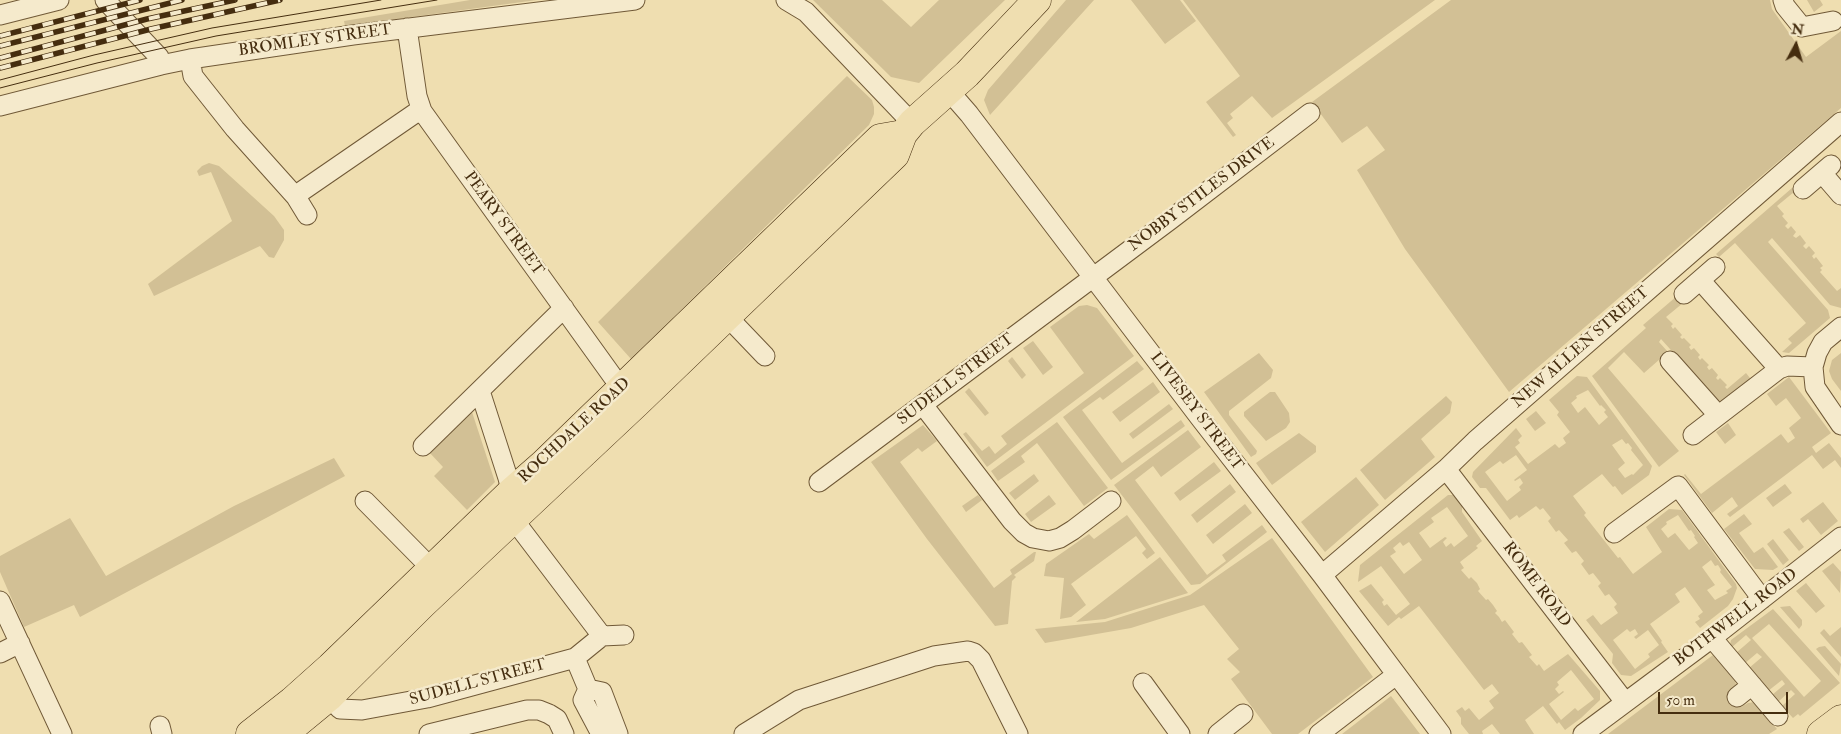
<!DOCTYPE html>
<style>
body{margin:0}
#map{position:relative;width:1841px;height:734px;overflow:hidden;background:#efdeb0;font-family:"IM FELL Double Pica",serif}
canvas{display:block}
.north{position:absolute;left:1771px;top:20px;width:50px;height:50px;-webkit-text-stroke:4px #f5eacc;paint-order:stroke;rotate:6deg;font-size:14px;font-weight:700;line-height:20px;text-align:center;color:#452d0f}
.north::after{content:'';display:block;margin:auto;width:18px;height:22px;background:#452d0f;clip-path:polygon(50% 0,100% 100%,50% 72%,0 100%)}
.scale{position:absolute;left:1658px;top:692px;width:130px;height:22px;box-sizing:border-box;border:2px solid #452d0f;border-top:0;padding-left:6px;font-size:15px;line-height:18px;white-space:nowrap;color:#452d0f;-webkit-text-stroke:4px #f5eacc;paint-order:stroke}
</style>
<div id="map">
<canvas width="1841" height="734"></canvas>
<div class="north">N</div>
<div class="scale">50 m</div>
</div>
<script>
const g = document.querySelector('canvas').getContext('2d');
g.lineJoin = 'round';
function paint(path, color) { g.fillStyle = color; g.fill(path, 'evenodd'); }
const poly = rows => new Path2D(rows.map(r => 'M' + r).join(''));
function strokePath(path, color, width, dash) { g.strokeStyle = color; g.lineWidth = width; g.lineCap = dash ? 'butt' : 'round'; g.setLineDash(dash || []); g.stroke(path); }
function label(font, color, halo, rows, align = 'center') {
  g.font = font + ' "IM FELL Double Pica",serif'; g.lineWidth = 5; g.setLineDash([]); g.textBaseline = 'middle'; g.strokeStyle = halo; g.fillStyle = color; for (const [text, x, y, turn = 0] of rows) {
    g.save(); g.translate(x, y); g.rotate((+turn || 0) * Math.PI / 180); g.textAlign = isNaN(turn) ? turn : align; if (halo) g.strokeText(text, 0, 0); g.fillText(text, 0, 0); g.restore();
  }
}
paint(poly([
 [470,0,537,0,345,26,344,21],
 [813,0,882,0,911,27,939,0,1005,0,919,83,891,77],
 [1066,0,1094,0,990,115,984,100,988,90],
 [1131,0,1180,0,1196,21,1165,44],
 [1183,0,1435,0,1272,118,1252,96,1230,114,1233,118,1227,123,1236,135,1233,137,1206,102,1240,76],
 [1451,0,1770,0,1772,9,1806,57,1841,31,1841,108,1509,392,1405,249,1357,170,1385,150,1367,126,1342,143,1312,102],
 [1807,0,1820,0,1823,5,1814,12],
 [847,76,872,100,874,107,874,114,869,125,631,359,598,322],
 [209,163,219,166,274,216,284,230,284,240,274,258,269,257,260,246,154,296,148,284,232,221,211,172,199,176,197,171,202,166],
 [1792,188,1794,192,1777,206,1784,214,1782,216,1788,223,1785,226,1788,229,1791,226,1796,232,1793,236,1796,238,1800,235,1806,243,1803,246,1806,249,1809,246,1815,253,1812,256,1814,259,1816,257,1823,266,1820,268,1822,270,1820,272,1829,282,1837,291,1841,288,1841,308,1830,305,1772,238,1768,242,1828,310,1830,318,1789,353,1782,352,1792,343,1788,339,1806,323,1735,243,1719,257,1716,254],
 [1677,296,1683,303,1666,317,1673,324,1671,326,1673,329,1675,327,1682,335,1680,337,1682,339,1684,338,1691,345,1689,347,1691,350,1694,348,1700,355,1698,357,1700,360,1702,358,1709,365,1707,367,1709,370,1712,368,1718,375,1716,378,1718,380,1720,378,1727,385,1725,387,1727,389,1746,373,1753,382,1724,403,1714,398,1661,339,1659,342,1668,352,1644,373,1624,352,1608,368,1679,451,1659,467,1592,376,1646,328,1643,325],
 [1087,305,1097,308,1134,356,987,467,963,434,966,432,982,451,989,446,995,454,1007,444,1001,436,1084,373,1050,327,1079,306],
 [1033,341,1053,367,1043,375,1023,348],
 [1259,353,1273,370,1271,378,1229,411,1229,415,1257,451,1256,454,1251,457,1204,392],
 [1841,353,1841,391,1832,379,1829,371,1832,360],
 [1012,357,1026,375,1022,379,1008,361],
 [1137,361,1144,369,1103,400,1100,397,1082,410,1122,463,1181,420,1185,426,1111,480,1063,417],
 [1577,376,1587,377,1652,466,1649,475,1622,495,1615,486,1613,487,1602,474,1573,496,1586,513,1584,515,1618,558,1620,557,1633,574,1662,552,1646,527,1669,509,1682,510,1736,584,1737,588,1733,599,1728,606,1700,628,1695,622,1700,619,1698,616,1703,612,1685,587,1675,594,1680,602,1650,624,1662,641,1661,642,1668,652,1631,676,1621,675,1612,663,1613,654,1586,620,1593,615,1601,625,1618,613,1614,607,1617,604,1609,594,1605,596,1598,586,1601,583,1593,573,1589,575,1581,564,1584,561,1576,551,1572,553,1564,543,1568,540,1559,530,1556,532,1548,521,1551,518,1543,508,1540,510,1536,506,1519,518,1517,515,1510,520,1486,488,1480,488,1472,477,1473,472,1516,428,1522,436,1518,440,1520,443,1515,447,1528,464,1555,444,1559,448,1566,443,1563,438,1570,432,1557,415,1559,412,1549,400],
 [1588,390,1600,406,1601,405,1606,410,1604,412,1608,417,1599,425,1585,407,1578,413,1571,403,1577,398,1576,396],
 [1622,439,1626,444,1628,443,1632,448,1631,450,1643,465,1633,475,1632,474,1625,478,1618,469,1625,463,1612,445],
 [1516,455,1527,470,1514,480,1515,481,1520,478,1523,483,1519,487,1521,490,1507,501,1485,472,1500,461,1503,464],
 [1678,515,1689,531,1691,530,1695,536,1694,537,1698,543,1689,550,1675,533,1668,538,1661,529,1667,524,1666,522],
 [1711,560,1715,566,1718,565,1721,570,1720,572,1732,587,1726,591,1728,593,1715,600,1707,590,1715,585,1702,567],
 [1627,629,1630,632,1635,629,1638,634,1634,637,1636,639,1648,630,1659,645,1648,654,1650,657,1635,669,1613,640],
 [1789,377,1831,433,1812,447,1816,453,1829,443,1841,458,1841,468,1835,460,1823,469,1812,455,1730,517,1727,514,1738,506,1732,497,1712,513,1684,475,1685,474,1701,494,1781,434,1788,443,1795,438,1789,428,1801,418,1786,398,1776,406,1767,394],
 [1153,382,1160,392,1120,422,1112,412],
 [969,388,989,413,985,416,965,392],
 [1270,392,1275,392,1289,413,1290,422,1286,428,1266,441,1244,416,1244,412],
 [1446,396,1452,402,1450,413,1421,439,1435,457,1385,500,1360,470],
 [1169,404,1173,409,1133,439,1129,434],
 [1536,411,1546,423,1535,431,1526,419],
 [472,412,495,482,467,510,434,476,443,467,429,452,468,414],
 [1057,422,1108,488,1084,506,1037,443,1021,456,1025,462,998,481,991,471],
 [1728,423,1736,435,1725,444,1716,432],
 [923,425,937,441,922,452,918,448,900,462,994,588,1012,574,1010,570,1034,552,1036,552,1034,561,1014,575,1016,577,1012,581,1008,624,995,626,927,539,871,462],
 [1188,430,1201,447,1161,477,1153,466,1135,480,1207,575,1226,561,1222,555,1262,525,1267,532,1200,584,1191,585,1114,485],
 [1299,433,1316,446,1316,452,1272,485,1256,463],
 [334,458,345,476,80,617,74,605,24,627,0,572,0,556,70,518,106,576,234,506],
 [1214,462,1221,471,1180,501,1174,493],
 [1034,474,1039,481,1015,500,1009,493],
 [1356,477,1379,505,1325,552,1301,522],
 [1230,484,1236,492,1197,523,1191,515],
 [1785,484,1792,493,1773,507,1766,498],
 [978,495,982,500,966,512,962,506],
 [1049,495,1056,504,1031,522,1025,514],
 [1448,495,1453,495,1462,506,1462,512,1482,541,1476,546,1478,548,1460,562,1464,568,1461,570,1469,579,1471,577,1477,583,1480,589,1478,591,1486,600,1488,599,1493,605,1497,611,1495,613,1499,617,1502,622,1505,620,1514,632,1512,634,1519,643,1522,642,1532,655,1529,657,1537,666,1539,664,1544,671,1568,654,1600,691,1600,700,1581,718,1565,730,1559,722,1557,724,1543,706,1525,720,1534,734,1500,734,1492,724,1482,731,1483,734,1469,734,1461,724,1461,718,1456,711,1462,707,1465,711,1469,708,1479,720,1494,708,1489,701,1499,693,1492,684,1484,690,1419,606,1401,619,1399,617,1388,626,1359,591,1371,584,1384,600,1382,602,1384,606,1387,604,1396,615,1410,604,1381,566,1358,582,1360,565],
 [1447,507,1468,536,1454,547,1451,543,1446,547,1443,542,1447,538,1445,537,1430,548,1419,533,1434,522,1431,518],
 [1400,542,1403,546,1409,542,1422,560,1404,574,1390,556,1396,552,1393,548],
 [1571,670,1594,699,1578,711,1575,708,1561,720,1549,704,1564,692,1563,691,1559,694,1555,689,1559,685,1557,682],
 [1823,502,1838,521,1821,535,1808,519,1803,523,1800,519],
 [1245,504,1252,513,1213,544,1206,535],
 [1744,514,1752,524,1739,533,1754,553,1763,547,1778,567,1773,570,1755,569,1724,529],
 [1127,515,1155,553,1147,559,1142,553,1146,549,1136,536,1071,584,1086,605,1071,617,1060,619,1064,578,1044,576,1046,564,1089,534,1094,539],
 [1789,528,1804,547,1799,551,1783,532],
 [1272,538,1373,677,1298,734,1272,734,1231,679,1240,672,1227,659,1239,649,1204,605,1131,628,1045,643,1035,629,1105,622,1190,595],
 [1773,539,1789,560,1783,565,1767,544],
 [1160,557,1188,593,1105,619,1076,622],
 [1833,563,1841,572,1840,593,1822,571],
 [1806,583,1825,606,1816,613,1796,591],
 [1790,606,1802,620,1802,625,1799,629,1780,607],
 [1773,609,1840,683,1800,716,1798,714,1793,718,1782,706,1795,694,1791,690,1778,702,1772,695,1785,684,1782,680,1768,691,1749,668,1762,657,1757,653,1744,664,1736,653,1751,640,1746,635,1731,648,1730,645,1731,640],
 [1769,624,1821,681,1804,697,1752,638],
 [1841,627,1841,657,1820,633,1824,629,1830,636],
 [1825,646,1841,664,1839,676,1816,649,1819,647],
 [1713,655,1735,680,1736,685,1729,692,1741,707,1748,703,1754,702,1777,729,1769,734,1608,734],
 [1391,696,1420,734,1342,734,1355,724]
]), '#d2c095');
const minor = poly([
 [105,0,159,57,161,65],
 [786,0,806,12,912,123],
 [1783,0,1785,6,1802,27,1833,21],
 [0,15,59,0],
 [407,28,417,96,422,111,613,377,630,394],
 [190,59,193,76,235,129,296,197,307,215],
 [949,91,969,114,1200,418,1322,575,1441,734],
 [0,106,161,65,190,59,353,35,635,0],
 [1822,173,1841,195],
 [1803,189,1831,165],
 [296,197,302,191,414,114,422,111],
 [1700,280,1779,369],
 [1684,294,1715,267],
 [720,309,765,356],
 [1841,327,1823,342,1817,353,1813,367,1815,387,1841,425],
 [1670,361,1718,415],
 [480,391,508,478,520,528,602,636],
 [923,405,1012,521,1024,533,1033,538,1049,541,1060,538,1073,530,1111,501],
 [1693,435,1779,369,1787,366,1813,367],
 [423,446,564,308],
 [1446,469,1625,702],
 [819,482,1170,220,1310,113],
 [365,501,432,569],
 [1614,533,1678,486,1762,599],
 [1322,575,1446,469,1475,441,1841,122],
 [0,601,62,734],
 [1712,638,1778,716],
 [0,653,20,643],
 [575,658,588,689,583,700,601,734],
 [1143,683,1180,734],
 [320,688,340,709,362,710,427,698,575,658,602,636,624,635],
 [588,689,602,692,618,734],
 [1737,697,1752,685],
 [160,726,162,734],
 [429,734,527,710,539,710,549,714,557,719,564,734],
 [744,734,799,700,934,656,968,651,974,653,981,660,1018,734],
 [1218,734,1243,714],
 [1319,734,1396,675],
 [1583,734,1712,638,1841,537]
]);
const highway = poly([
 [250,734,292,701,330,667,511,492,543,464,880,138,903,134],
 [284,734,329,697,423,604,637,403,895,155,903,134,912,123,967,74,1037,0],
 [1821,734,1841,719]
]);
strokePath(minor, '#705937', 21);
strokePath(highway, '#452d0f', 29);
strokePath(minor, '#f5eacc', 19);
strokePath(highway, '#efdeb0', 28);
strokePath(poly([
 [0,80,94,55,212,28,381,0],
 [0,88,97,63,216,36,437,0]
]), '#452d0f', 1);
const rail = poly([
 [0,36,140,0],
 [0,46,182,0],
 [0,58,147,19,235,0],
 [0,68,151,29,280,0]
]);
strokePath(rail, '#452d0f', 5.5);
strokePath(rail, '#f5eacc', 4, [11]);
label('16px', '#452d0f', '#f5eacc', [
 ["BROMLEY STREET",315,41,-8],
 ["NOBBY STILES DRIVE",1202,195,-37],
 ["PEARY STREET",503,224,54],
 ["NEW ALLEN STREET",1581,348,-41],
 ["SUDELL STREET",956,380,-37],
 ["LIVESEY STREET",1196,412,53],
 ["ROCHDALE ROAD",575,431,-43],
 ["ROME ROAD",1536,585,53],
 ["BOTHWELL ROAD",1736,618,-37],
 ["SUDELL STREET",478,683,-15]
]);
</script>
